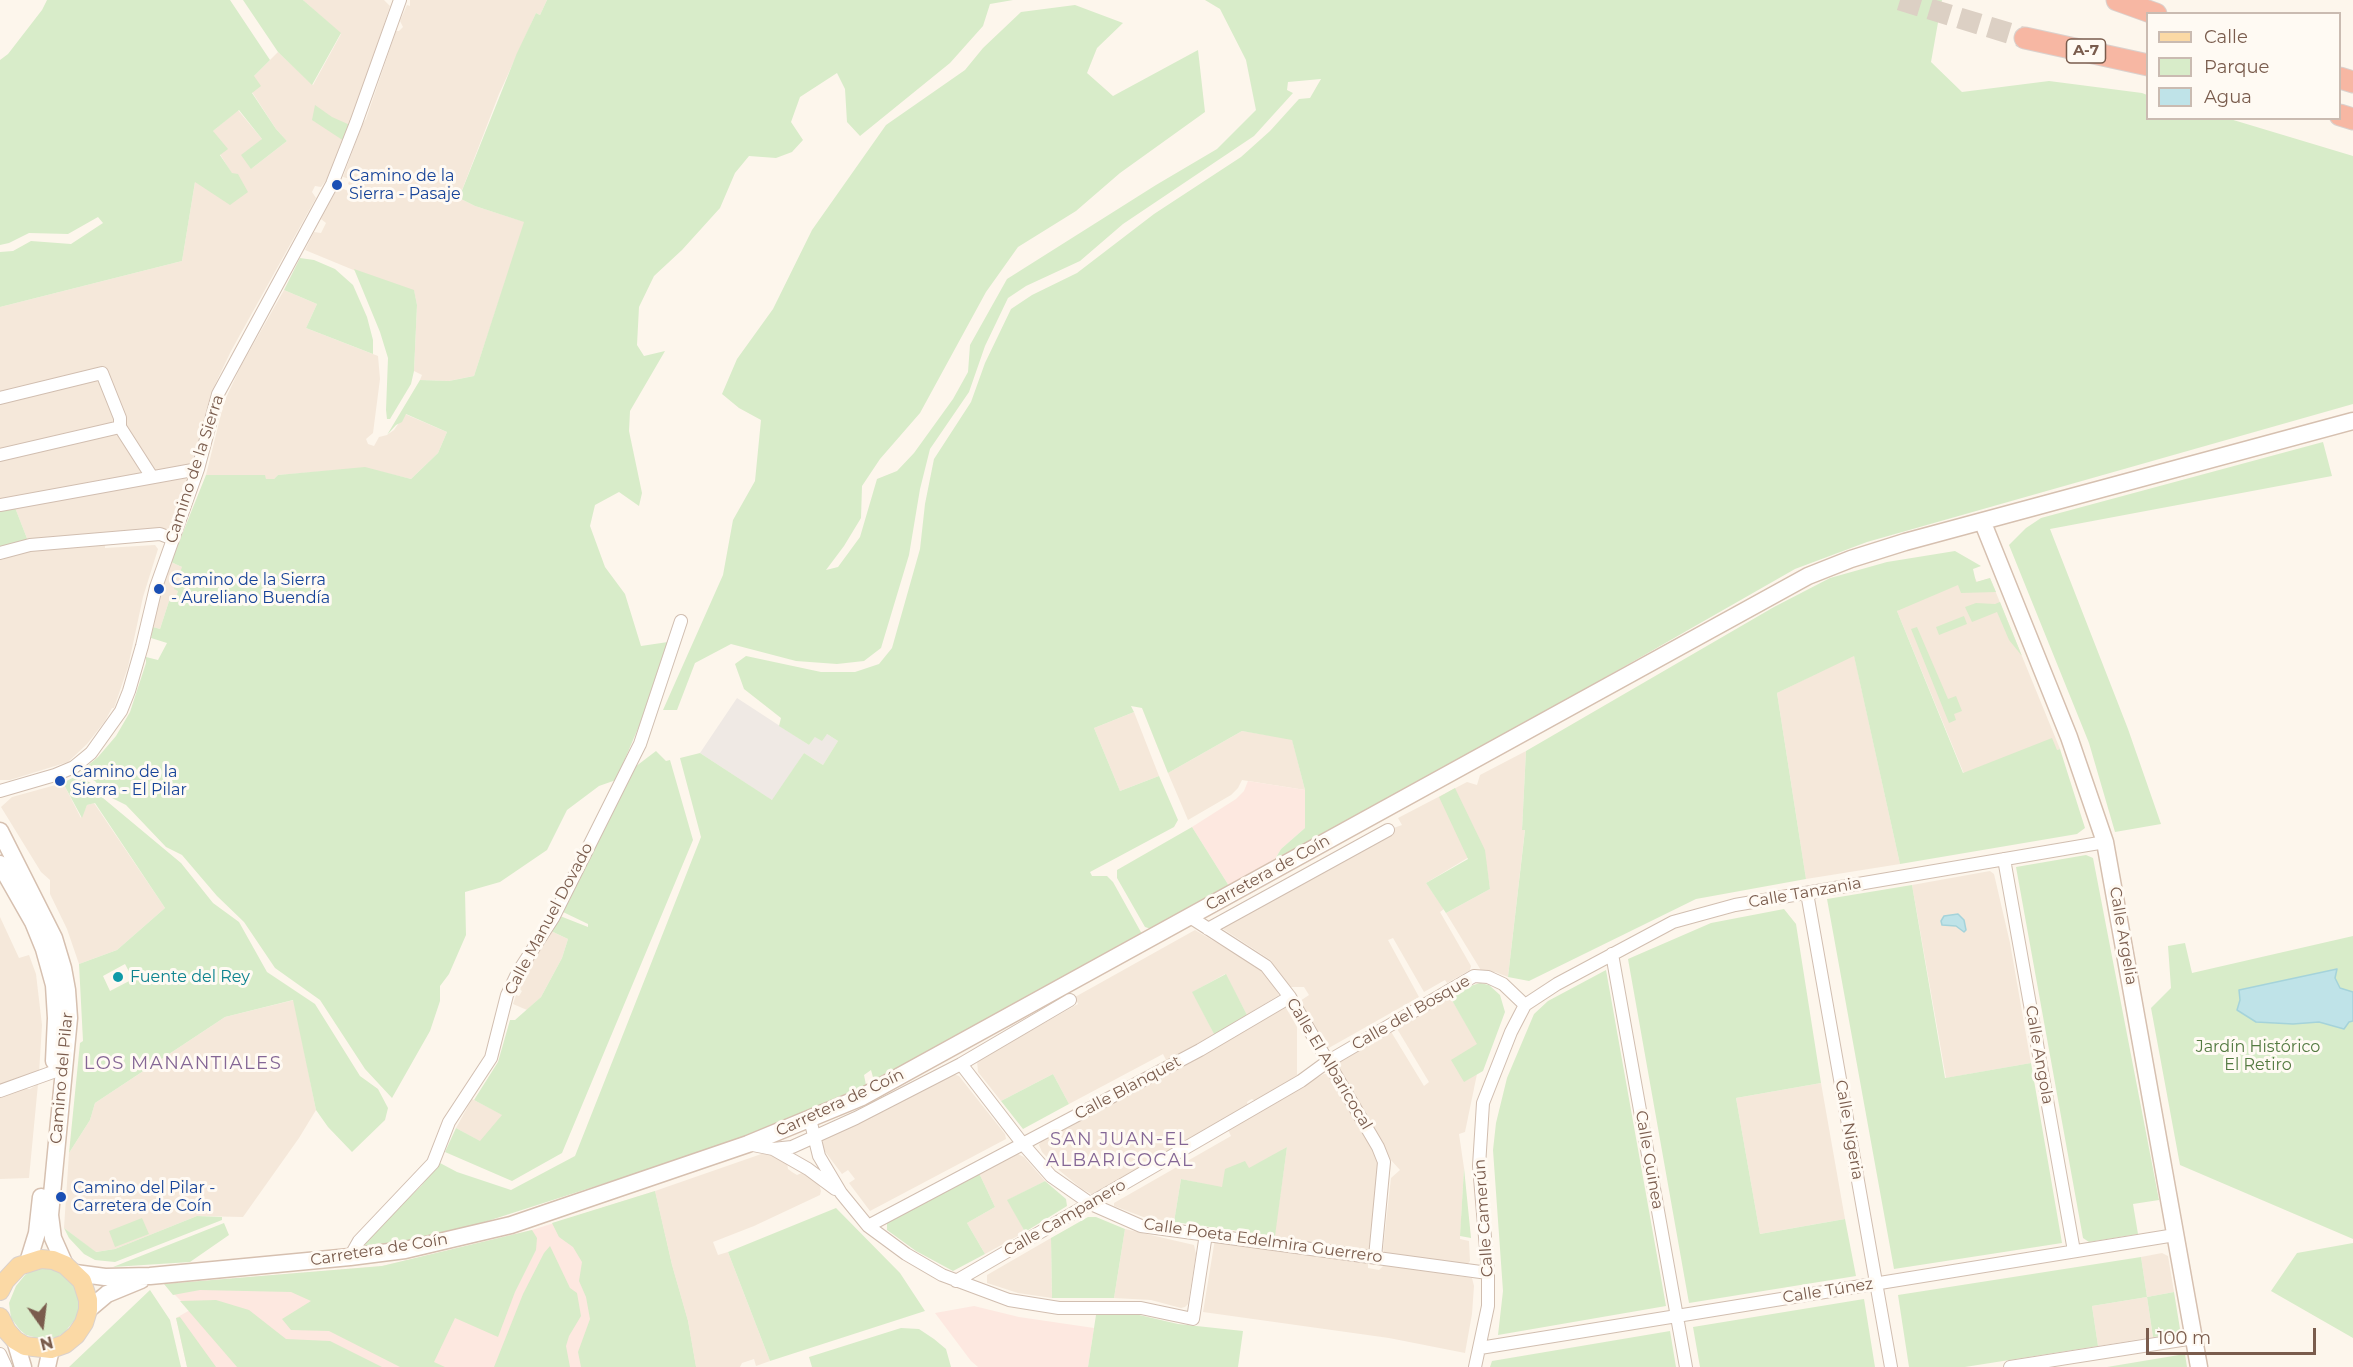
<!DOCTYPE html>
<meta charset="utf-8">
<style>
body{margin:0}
#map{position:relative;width:2353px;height:1367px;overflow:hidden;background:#fdf6ec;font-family:Montserrat,sans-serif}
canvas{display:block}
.legend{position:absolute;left:2146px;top:12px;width:195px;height:108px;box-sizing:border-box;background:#fffaf3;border:2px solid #cabbb1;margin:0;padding:8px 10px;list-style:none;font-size:18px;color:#7a5c4d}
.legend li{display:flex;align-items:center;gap:12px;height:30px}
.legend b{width:30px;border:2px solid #cabbb1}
.north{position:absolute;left:12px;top:1295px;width:60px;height:60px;-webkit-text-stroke:4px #fffaf3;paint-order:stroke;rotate:166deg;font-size:16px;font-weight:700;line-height:24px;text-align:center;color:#7a5c4d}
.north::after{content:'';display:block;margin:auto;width:21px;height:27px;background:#7a5c4d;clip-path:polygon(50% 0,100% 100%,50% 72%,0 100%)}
.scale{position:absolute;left:2146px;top:1328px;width:170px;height:27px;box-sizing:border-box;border:3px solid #7a5c4d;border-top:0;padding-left:8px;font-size:18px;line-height:21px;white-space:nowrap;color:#7a5c4d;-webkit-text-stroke:4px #fffaf3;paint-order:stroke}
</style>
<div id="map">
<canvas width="2353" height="1367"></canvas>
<ul class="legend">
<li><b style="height:8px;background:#fbd9a5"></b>Calle</li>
<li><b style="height:16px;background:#d8ecc9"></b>Parque</li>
<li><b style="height:16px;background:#bfe3e8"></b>Agua</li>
</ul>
<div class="north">N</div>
<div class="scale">100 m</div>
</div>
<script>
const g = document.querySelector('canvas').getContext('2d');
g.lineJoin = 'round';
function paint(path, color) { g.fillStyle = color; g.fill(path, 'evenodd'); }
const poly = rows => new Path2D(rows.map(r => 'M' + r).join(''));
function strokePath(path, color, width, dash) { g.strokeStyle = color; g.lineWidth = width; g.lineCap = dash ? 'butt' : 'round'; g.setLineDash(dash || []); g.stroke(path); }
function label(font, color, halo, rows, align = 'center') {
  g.font = font + ' Montserrat,sans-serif'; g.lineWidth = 6; g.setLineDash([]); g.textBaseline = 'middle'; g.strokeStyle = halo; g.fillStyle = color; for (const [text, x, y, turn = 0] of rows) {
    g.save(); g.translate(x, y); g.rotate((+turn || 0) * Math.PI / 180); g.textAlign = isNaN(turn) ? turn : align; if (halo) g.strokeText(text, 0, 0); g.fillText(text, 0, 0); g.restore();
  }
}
paint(poly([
 [303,0,384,0,390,6,354,117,330,175,321,187,315,186,312,192,316,198,231,351,211,393,194,460,172,531,28,541,12,500,0,503,0,307,182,261,195,182,232,174,220,154,213,131,238,110,262,139,251,169,287,141,276,129,252,92,254,76,278,52,313,85,341,34],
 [410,0,547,0,540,15,536,13,499,94,459,198,475,206,525,222,474,376,449,381,420,380,422,375,414,371,417,305,414,291,368,276,305,250,314,232,321,233,326,223,321,219,338,187,354,193,357,189,348,184,350,179,343,177,362,125,366,119,396,31,399,31,403,27,400,21,407,5,410,6],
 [284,290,317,304,306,328,378,356,380,379,373,433,366,439,368,444,374,446,379,437,387,435,394,430,405,414,447,432,438,453,411,479,365,468,278,475,274,479,266,479,264,475,206,475,224,402,241,366],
 [105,542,105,548,155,545,158,549,143,597,128,667,114,708,112,708,105,721,87,744,68,762,10,780,0,780,0,560,4,559,4,557,23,551],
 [171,562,182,567,183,577,180,586,176,584,178,591,176,597,172,596,170,598,160,629,153,627,160,594],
 [1975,578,1977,582,1990,578,2060,749,1969,786,1897,611,1943,581],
 [1854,655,1900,864,1806,879,1777,693],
 [1134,712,1159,776,1120,791,1094,728],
 [1242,731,1292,739,1305,790,1242,780,1238,788,1231,795,1188,820,1168,773],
 [1526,751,1522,830,1525,829,1508,977,1495,972,1482,972,1446,913,1490,889,1484,848,1426,883,1444,909,1440,912,1471,966,1470,970,1447,983,1445,980,1424,992,1393,938,1388,940,1419,997,1327,1049,1300,1001,1309,995,1304,987,1291,987,1268,963,1272,961,1220,927,1388,830,1402,825,1398,818,1467,782,1477,785,1480,775],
 [63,783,81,818,87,805,94,803,165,908,117,950,79,964,67,929,50,894,50,880,41,872,1,807,12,797],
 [1990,871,1994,874,2010,943,2031,1063,1946,1078,1912,885],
 [0,917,19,958,29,955,36,974,42,1025,39,1073,0,1087],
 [1195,930,1260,968,1267,974,1279,995,1247,1015,1225,974,1193,992,1215,1036,1167,1062,1163,1054,1069,1104,1053,1074,1001,1101,978,1072,977,1061,1078,1004,1075,997],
 [551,931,568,939,562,958,541,997,527,1010,513,1004,516,995,519,996,522,991,518,988,521,981],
 [1450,997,1478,1044,1464,1081,1477,1074,1465,1132,1459,1134,1464,1168,1460,1239,1469,1241,1470,1261,1467,1265,1388,1255,1384,1252,1383,1249,1391,1178,1400,1170,1390,1159,1334,1063,1390,1030,1424,1086,1429,1082,1396,1027],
 [294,1000,316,1110,299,1138,243,1217,197,1216,115,1249,95,1252,64,1228,69,1153,90,1120,95,1103,225,1017],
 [1285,1006,1297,1027,1297,1077,1257,1102,1252,1099,1250,1100,1247,1102,1248,1107,1093,1195,1082,1189,1060,1171,1042,1152,1039,1145,1042,1139],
 [953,1074,959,1076,1005,1134,1006,1139,870,1211,849,1183,855,1179,848,1170,842,1174,823,1149,823,1139],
 [1324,1074,1328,1074,1369,1141,1378,1163,1369,1249,1365,1251,1274,1239,1287,1147,1222,1188,1181,1179,1174,1222,1146,1218,1114,1206,1114,1203,1231,1136,1227,1128],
 [1821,1083,1845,1219,1760,1234,1736,1098],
 [38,1084,29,1178,0,1179,0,1095,25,1086,25,1089,30,1089],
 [472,1099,503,1115,481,1142,456,1128],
 [770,1151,787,1163,788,1169,792,1172,797,1175,802,1173,819,1184,821,1191,820,1195,754,1226,713,1242,718,1255,728,1252,770,1361,756,1366,754,1359,742,1363,740,1367,696,1367,688,1321,672,1265,655,1191],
 [1018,1154,1024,1157,1045,1181,1008,1200,1025,1232,985,1254,967,1223,995,1207,979,1173],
 [1125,1229,1194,1245,1196,1254,1188,1304,1185,1307,1181,1308,1151,1300,1114,1298],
 [1051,1238,1052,1298,1018,1293,987,1283,987,1275],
 [1215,1239,1368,1259,1368,1268,1379,1270,1384,1265,1472,1278,1474,1286,1472,1314,1465,1353,1389,1338,1203,1312],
 [2162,1253,2168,1256,2174,1292,2147,1297,2153,1337,2098,1346,2092,1306,2147,1297,2141,1257]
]), '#f5e8da');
paint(poly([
 [1248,781,1305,790,1305,828,1281,849,1274,861,1229,886,1192,827,1236,799,1244,791],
 [655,1191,672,1265,688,1321,696,1367,187,1367,176,1318,190,1310,164,1284,382,1266,532,1230],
 [974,1306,1019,1317,1094,1328,1088,1367,978,1367,971,1361,935,1313]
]), '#fde8e0');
paint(poly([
 [737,698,809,745,815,737,827,734,838,741,823,765,804,753,773,801,700,753]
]), '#efe9e4');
paint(poly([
 [47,0,230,0,270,60,254,76,261,86,252,93,276,129,287,141,251,169,241,155,262,139,239,110,213,131,228,149,220,155,232,173,238,174,248,192,230,205,195,182,182,261,0,307,0,252,13,251,31,241,71,244,103,223,98,217,68,234,29,233,9,243,0,245,0,60,8,54,42,10],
 [243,0,303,0,341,33,312,85,278,52],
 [547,0,1013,0,990,4,983,26,950,63,860,136,847,122,845,89,837,73,800,97,791,122,803,140,792,152,776,158,749,156,735,173,720,208,682,250,654,276,639,307,637,345,644,356,665,351,630,411,629,431,642,493,639,506,619,492,595,505,590,526,605,567,625,594,641,646,668,642,645,712,616,780,599,786,567,810,547,850,500,882,465,892,466,935,449,974,440,986,440,1001,430,1031,392,1098,365,1069,320,1000,275,968,244,922,217,896,182,855,166,847,126,805,106,795,95,781,79,773,98,757,116,736,130,712,146,663,146,657,158,660,167,643,151,638,153,627,160,629,170,598,176,597,178,591,174,589,175,584,180,586,183,577,179,575,182,567,171,562,206,475,265,475,266,479,274,479,278,475,365,467,411,479,438,453,447,432,406,414,402,422,396,425,387,435,420,380,449,381,474,376,524,222,475,206,459,198,517,53,536,13,540,15],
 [1205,0,1942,0,1931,62,1962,92,2049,81,2142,93,2147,95,2148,118,2230,119,2353,156,2353,404,1867,542,1795,569,1464,758,1274,861,1281,849,1305,828,1305,790,1292,740,1242,731,1168,773,1142,708,1131,706,1134,712,1094,728,1120,791,1159,776,1178,820,1174,827,1090,872,1092,876,1107,876,1113,882,1142,934,874,1081,871,1070,864,1075,866,1085,810,1110,708,1150,469,1227,409,1240,365,1247,362,1244,421,1186,440,1163,457,1172,511,1190,575,1156,701,837,680,758,700,753,772,800,804,753,823,765,838,741,827,734,822,741,815,737,809,745,779,726,781,718,744,689,735,664,746,656,821,672,855,672,879,664,892,648,920,549,925,504,934,459,971,402,985,363,1011,309,1032,295,1077,273,1154,214,1241,157,1270,131,1299,99,1310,98,1321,79,1288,82,1287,90,1293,93,1254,136,1123,224,1080,261,1026,286,1008,298,985,346,969,392,930,449,920,489,909,555,881,648,864,661,837,664,796,661,731,644,695,663,677,710,663,710,723,575,733,520,755,481,761,420,739,408,722,394,737,359,773,309,812,230,886,125,965,70,983,48,1021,12,1075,5,1123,23,1097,48,1087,73,1113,96,1198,50,1205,112,1120,173,1076,211,1018,247,986,292,920,413,880,459,862,486,861,518,844,546,826,570,838,567,860,537,877,479,897,471,914,453,953,399,968,372,970,345,1007,279,1156,185,1217,149,1256,110,1246,60,1220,9],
 [315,105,332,117,350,125,344,141,312,120],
 [300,258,314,260,335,269,353,285,367,317,373,340,373,354,306,328,317,304,284,290],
 [354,269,414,290,417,305,414,371,411,384,390,419,387,419,386,410,388,358,380,332],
 [2323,442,2332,476,2050,529,2128,729,2161,824,2115,832,2089,743,2009,545,2026,528,2041,518],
 [14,505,28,541,0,549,0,509],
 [1955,551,1981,566,1973,569,1976,582,1990,578,1996,592,1961,593,1958,585,1897,611,1963,773,2052,738,2057,750,2060,749,2085,828,2077,834,1900,864,1854,656,1777,693,1806,879,1696,899,1529,981,1508,977,1525,830,1522,830,1526,751,1774,607,1830,578,1887,562],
 [2000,602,2022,656,2009,640,1997,612,1972,622,1965,607,1976,603,1995,604],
 [1964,616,1967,624,1939,635,1936,627],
 [1917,627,1948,699,1956,696,1962,711,1954,714,1956,720,1949,723,1911,629],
 [656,751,666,761,670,760,693,840,562,1153,512,1181,445,1152,456,1128,480,1141,502,1115,474,1100,498,1062,510,1020,515,1020,541,997,562,958,568,939,551,931,560,916,588,927,588,924,563,912,635,767],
 [76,776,93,784,103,798,181,863,213,903,239,922,267,972,315,1004,360,1076,378,1089,388,1108,385,1120,352,1152,328,1127,316,1110,293,1000,225,1017,95,1103,90,1120,69,1153,80,1043,83,1041,79,964,117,950,165,908,95,803,87,805,82,818,63,783],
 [125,964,133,979,110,991,103,976],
 [1455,788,1485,850,1490,889,1446,913,1426,883,1468,859,1439,797],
 [1192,827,1229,886,1151,929,1145,927,1117,878,1117,870],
 [2086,855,2093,858,2159,1200,2133,1204,2138,1234,2089,1242,2083,1238,2016,867],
 [1912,885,1945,1078,2031,1063,2062,1243,1894,1269,1827,899],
 [1784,909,1796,924,1821,1083,1736,1098,1760,1234,1845,1219,1856,1276,1689,1303,1628,959,1711,923],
 [2353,936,2353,1239,2180,1165,2151,1008,2171,988,2168,946,2185,943,2192,973],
 [1606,970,1666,1306,1498,1335,1503,1291,1493,1150,1496,1123,1507,1078,1534,1014,1548,1001],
 [1226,974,1247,1015,1215,1036,1192,992],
 [1480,983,1489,985,1500,995,1505,1012,1483,1071,1464,1082,1451,1060,1477,1044,1450,997,1467,987],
 [1053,1074,1069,1104,1023,1129,1001,1101],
 [1287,1147,1275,1236,1174,1222,1181,1179,1222,1187,1225,1169,1245,1161,1249,1168],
 [1464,1168,1471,1238,1460,1236],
 [979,1173,995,1207,967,1223,985,1254,953,1271,916,1251,887,1230,887,1223],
 [1045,1181,1066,1199,1067,1206,1025,1232,1007,1200],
 [655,1191,672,1265,688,1321,696,1367,581,1367,578,1352,590,1319,586,1297,579,1281,582,1262,573,1247,559,1237,552,1223],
 [836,1208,900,1273,925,1311,770,1361,728,1252],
 [197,1216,222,1217,222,1220,115,1262,95,1260,84,1254,69,1238,64,1228,96,1252,115,1249],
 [1088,1217,1096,1217,1125,1229,1114,1298,1052,1298,1051,1238],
 [142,1218,149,1234,115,1247,109,1231],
 [224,1223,229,1235,190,1262,113,1267],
 [532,1230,537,1238,536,1250,515,1292,498,1337,455,1318,434,1362,445,1367,400,1367,329,1331,291,1330,282,1319,311,1301,291,1292,200,1290,173,1295,164,1284,382,1266],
 [2353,1243,2353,1338,2271,1291,2297,1253],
 [550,1246,570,1288,577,1293,581,1316,569,1336,566,1346,570,1367,494,1367,523,1294,544,1253],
 [2141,1257,2147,1297,2174,1292,2180,1329,2176,1334,2153,1337,2147,1297,2092,1306,2098,1346,1965,1367,1909,1367,1898,1295],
 [47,1267,55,1268,74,1281,82,1302,76,1318,65,1332,57,1337,42,1339,26,1335,20,1330,11,1318,9,1303,16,1286,25,1275,32,1271],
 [150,1290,170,1320,181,1367,69,1367],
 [1864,1299,1875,1367,1700,1367,1693,1327],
 [216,1300,249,1310,286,1339,330,1341,382,1367,237,1367,180,1301],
 [1135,1314,1178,1324,1243,1331,1238,1367,1088,1367,1096,1315],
 [180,1317,216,1367,187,1367,176,1318],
 [901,1328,919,1329,934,1339,946,1349,951,1367,812,1367,809,1357],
 [1670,1331,1676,1367,1490,1367,1492,1361],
 [2185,1354,2187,1367,2107,1367]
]), '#d8ecc9');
const water = poly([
 [1958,914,1964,920,1966,930,1964,932,1956,926,1942,925,1941,921,1944,916,1958,914],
 [2337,969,2335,978,2340,988,2353,992,2353,1021,2349,1022,2344,1029,2319,1022,2293,1024,2256,1022,2237,1010,2240,1000,2239,990,2337,969]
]);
paint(water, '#bfe3e8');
strokePath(water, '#a5d3da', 1.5);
strokePath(poly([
 [1900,0,2025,38]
]), '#dcd0c4', 21, [21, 10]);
const street = poly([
 [0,398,102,373,120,418,120,427,152,477],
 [0,455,120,427],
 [0,505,198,469],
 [0,553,30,545,160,534,173,539],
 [0,791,55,775,74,767,91,753,121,711,129,691,142,646,156,587,198,469,218,394,332,184,356,123,400,0],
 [2004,859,2074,1251],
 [1807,893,1891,1367],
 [1190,917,1266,966,1290,997,1378,1147,1384,1162,1375,1257],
 [1208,929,1388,830],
 [1612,954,1686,1367],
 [961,1064,1022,1143,1051,1176,1091,1204,1141,1226,1488,1273],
 [0,1091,53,1072],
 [810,1119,819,1156,841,1193,868,1226,906,1254,942,1275,1009,1300,1059,1308,1141,1308,1193,1319,1206,1234],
 [748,1144,773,1149,808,1169,835,1189],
 [773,1149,792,1147,856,1118,961,1064,1070,1000],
 [868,1226,1200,1050,1290,997],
 [350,1257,359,1241,433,1163,449,1122,491,1058,507,995,518,972,553,918,640,744,681,621],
 [956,1281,1301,1081,1327,1062,1474,976,1488,977,1503,984,1525,1005],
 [1480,1348,2175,1235],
 [0,1354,6,1367],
 [1475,1367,1488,1306,1488,1273,1479,1166,1483,1103,1511,1032,1525,1005,1557,984,1673,922,1735,905,2105,842],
 [2010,1367,2194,1338]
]);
const secondary = poly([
 [1983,523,2069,737,2105,842,2199,1367],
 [0,831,54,938,63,968,67,990,69,1018,50,1215,53,1238,65,1265],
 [0,864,33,922,44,949,54,985,56,1018,54,1061],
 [28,1262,37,1233,41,1197],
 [75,1273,105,1277,150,1276,350,1257,405,1250,511,1225,748,1144,862,1097,909,1071,1808,576,1851,559,1905,542,2353,421],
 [88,1310,107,1294,141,1280],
 [15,1340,23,1367],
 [47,1367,51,1349]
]);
const primary = poly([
 [0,1291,5,1281,19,1266,41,1259,53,1260,65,1265,82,1281,88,1300,88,1310,84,1323,76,1335,65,1344,51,1349,25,1346,15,1340,7,1331,0,1317]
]);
const highway = poly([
 [2117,0,2156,14],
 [2025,38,2148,65],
 [2340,78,2353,82],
 [2340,115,2353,119]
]);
strokePath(street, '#d1beb0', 14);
strokePath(secondary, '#d6c0b0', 19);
strokePath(primary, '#dad1cd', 20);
strokePath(highway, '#dad1cd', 23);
strokePath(street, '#fff', 12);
strokePath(secondary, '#fff', 16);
strokePath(primary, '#fbd9a5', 18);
strokePath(highway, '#f7b7a3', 21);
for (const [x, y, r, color] of [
 [337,185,6,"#1a4fb4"],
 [159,589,6,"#1a4fb4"],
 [60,781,6,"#1a4fb4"],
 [118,977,6,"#0f9aa8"],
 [61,1197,6,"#1a4fb4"]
]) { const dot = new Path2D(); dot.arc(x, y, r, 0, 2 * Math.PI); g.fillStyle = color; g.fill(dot); strokePath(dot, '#fffaf3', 2); }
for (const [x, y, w] of [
 [2086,51,39]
]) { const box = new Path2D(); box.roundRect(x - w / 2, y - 12, w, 24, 4.5); g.fillStyle = '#fffaf3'; g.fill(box); strokePath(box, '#7a5c4d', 1.5); }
label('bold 15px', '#7a5c4d', null, [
 ["A-7",2086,51]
]);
label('16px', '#164399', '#fffaf3', [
 ["Camino de la",349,176],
 ["Sierra - Pasaje",349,194],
 ["Camino de la Sierra",171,580],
 ["- Aureliano Buendía",171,598],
 ["Camino de la",72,772],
 ["Sierra - El Pilar",72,790],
 ["Camino del Pilar -",73,1188],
 ["Carretera de Coín",73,1206]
], 'left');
label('16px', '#7a5c4d', '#fffaf3', [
 ["Camino de la Sierra",195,469,-72],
 ["Carretera de Coín",1268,873,-29],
 ["Calle Tanzania",1805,893,-10],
 ["Calle Manuel Dovado",549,919,-62],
 ["Calle Argelia",2123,936,80],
 ["Calle del Bosque",1411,1013,-30],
 ["Calle Angola",2039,1055,80],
 ["Calle El Albaricocal",1329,1064,59],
 ["Camino del Pilar",62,1078,-85],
 ["Calle Blanquet",1128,1088,-28],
 ["Carretera de Coín",840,1103,-25],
 ["Calle Nigeria",1849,1130,80],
 ["Calle Guinea",1649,1160,80],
 ["Calle Campanero",1065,1218,-30],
 ["Calle Camerún",1484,1218,-94],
 ["Calle Poeta Edelmira Guerrero",1263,1241,8],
 ["Carretera de Coín",379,1250,-9],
 ["Calle Túnez",1828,1291,-9]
]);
label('16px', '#0d838f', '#fffaf3', [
 ["Fuente del Rey",130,977]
], 'left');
label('16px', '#537a41', '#fffaf3', [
 ["Jardín Histórico",2258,1047],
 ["El Retiro",2258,1065]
]);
g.letterSpacing = '1.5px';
label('18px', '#846695', '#fffaf3', [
 ["LOS MANANTIALES",183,1064],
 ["SAN JUAN-EL",1120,1140],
 ["ALBARICOCAL",1120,1161]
]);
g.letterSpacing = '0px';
</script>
